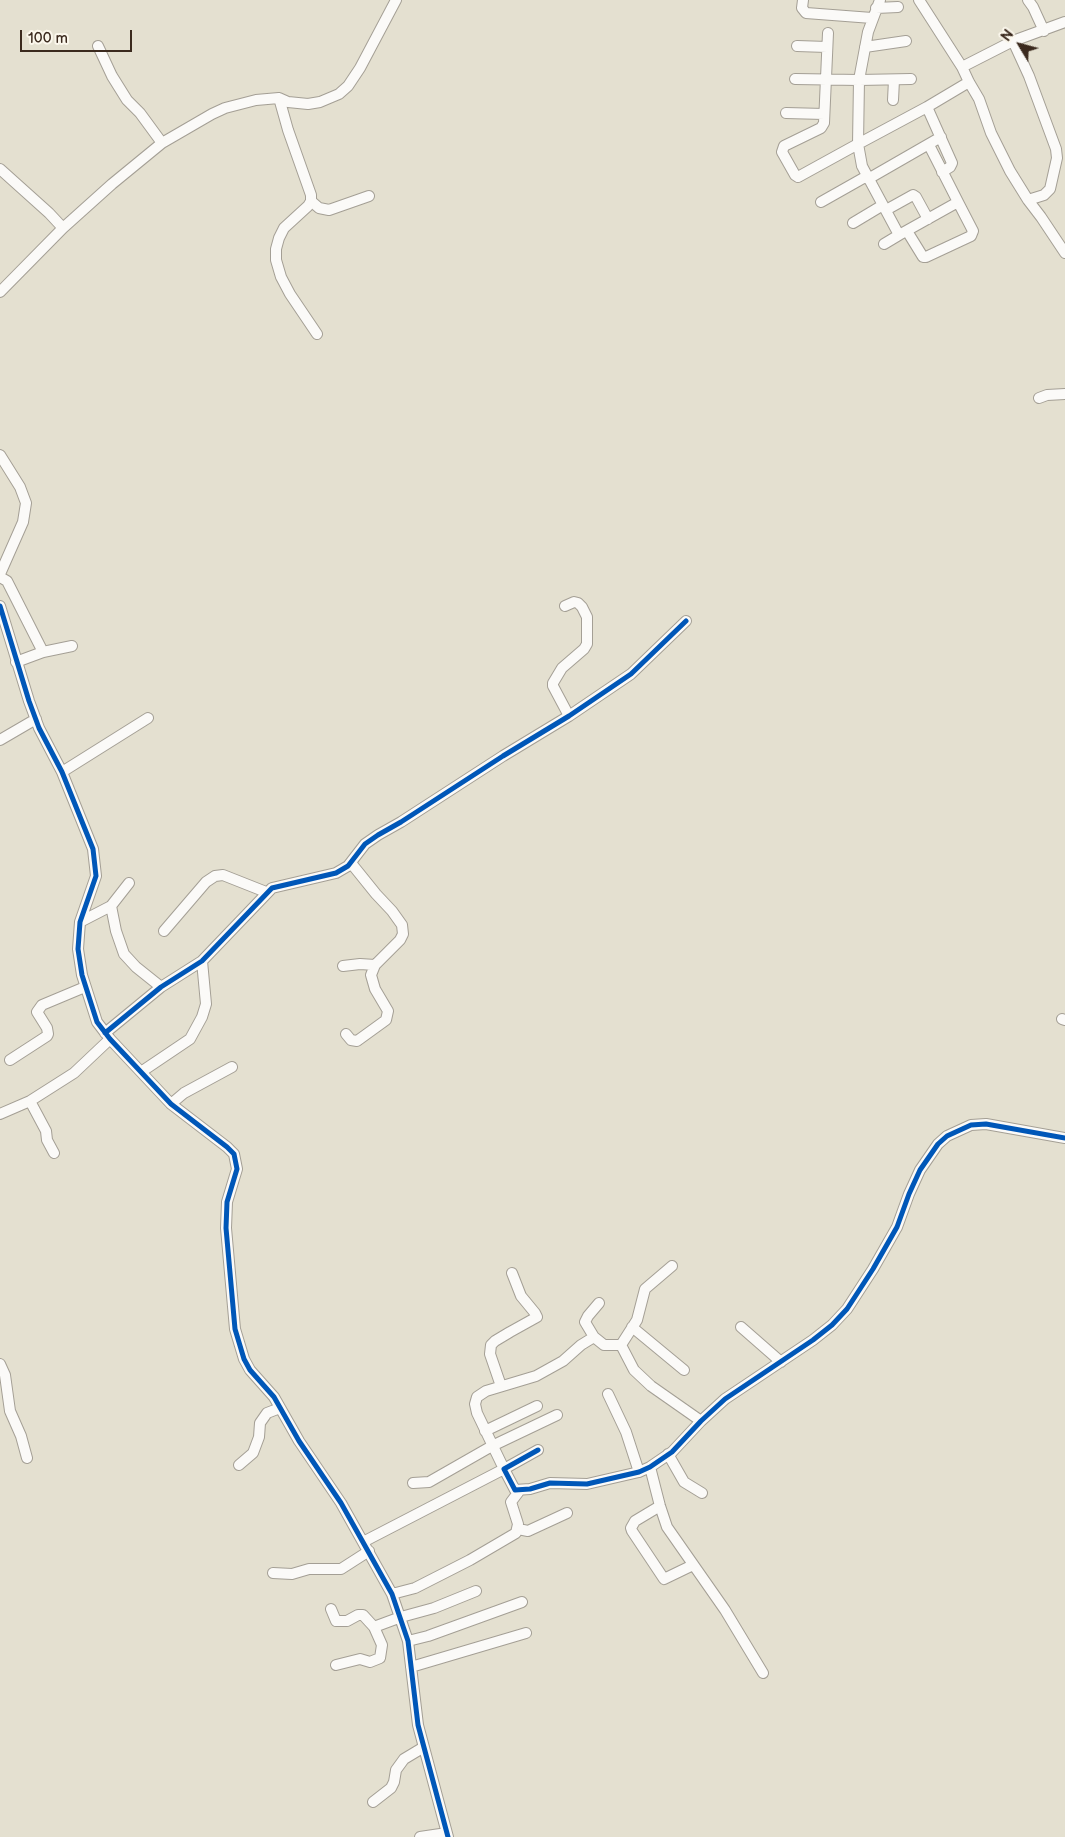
<!DOCTYPE html>
<style>
body{margin:0}
#map{position:relative;width:1065px;height:1837px;overflow:hidden;background:#e4e0d0;font-family:"Balsamiq Sans",sans-serif}
canvas{display:block}
.north{position:absolute;left:995px;top:20px;width:50px;height:50px;-webkit-text-stroke:4px #fbf7ec;paint-order:stroke;rotate:307deg;font-size:14px;font-weight:700;line-height:20px;text-align:center;color:#3b2a1e}
.north::after{content:'';display:block;margin:auto;width:18px;height:22px;background:#3b2a1e;clip-path:polygon(50% 0,100% 100%,50% 72%,0 100%)}
.scale{position:absolute;left:20px;top:30px;width:112px;height:22px;box-sizing:border-box;border:2px solid #3b2a1e;border-top:0;padding-left:6px;font-size:15px;line-height:18px;white-space:nowrap;color:#3b2a1e;-webkit-text-stroke:4px #fbf7ec;paint-order:stroke}
</style>
<div id="map">
<canvas width="1065" height="1837"></canvas>
<div class="north">N</div>
<div class="scale">100 m</div>
</div>
<script>
const g = document.querySelector('canvas').getContext('2d');
g.lineJoin = 'round';
const poly = rows => new Path2D(rows.map(r => 'M' + r).join(''));
function strokePath(path, color, width, dash) { g.strokeStyle = color; g.lineWidth = width; g.lineCap = dash ? 'butt' : 'round'; g.setLineDash(dash || []); g.stroke(path); }
const minor = poly([
 [803,0,802,8,806,13,872,18],
 [919,0,962,67],
 [1028,0,1033,7,1044,31],
 [876,8,898,7],
 [1065,22,1013,41,962,67,969,82,979,99,991,133,1010,171,1028,200,1041,217,1065,253],
 [828,33,824,123,821,128,784,146,782,152,795,175,798,177,858,144,859,80,868,32,880,0],
 [1013,41,1029,76,1056,149,1057,158,1050,189,1044,195,1028,200],
 [98,46,112,76,127,100,140,113,162,143],
 [797,46,827,47],
 [865,47,906,41],
 [795,79,859,80,911,79],
 [279,98,288,130,311,195,311,201,308,206,284,228,279,238,276,249,276,260,281,277,290,294,317,334],
 [893,100,894,80],
 [927,107,952,163,950,167,942,172],
 [786,113,824,114],
 [929,145,958,202,899,235,862,166,858,144,927,107,969,82],
 [0,169,49,213,63,228],
 [868,179,941,137],
 [311,201,319,208,329,210,369,196],
 [821,202,867,176],
 [886,210,913,195,916,197,928,219],
 [853,223,883,205],
 [907,231,923,257,926,257,971,236,973,231,958,202],
 [884,244,899,235],
 [0,292,63,228,112,184,162,143,212,114,225,108,256,100,279,98,288,102,308,104,320,102,339,94,348,86,360,68,396,0],
 [1039,398,1047,395,1065,394],
 [0,455,20,487,26,503,23,522,0,574],
 [0,577,7,581,43,652,16,662],
 [0,606,29,701,39,728,62,772,93,849,96,876,80,922,78,949,82,975,97,1022,110,1039,171,1104,227,1147,234,1154,237,1169,227,1202,226,1228,235,1329,244,1359,250,1370,274,1397,299,1441,341,1503,392,1594,408,1641,418,1725,448,1837],
 [565,606,574,602,578,603,582,607,587,617,587,644,584,649,562,668,553,683,553,686,569,716],
 [43,652,72,646],
 [0,740,36,719],
 [62,772,148,718],
 [111,906,116,931,124,954,136,967,161,987],
 [80,922,111,906,129,883],
 [164,931,206,882,215,876,223,875,266,892],
 [343,966,360,964,375,965],
 [1062,1019,1065,1020],
 [105,1033,161,987,202,961,272,888,336,873,348,866,365,844,378,835,401,822,503,756,569,716,631,674,686,621],
 [346,1034,351,1040,357,1041,386,1020,388,1011,375,989,371,975,375,965,400,940,403,934,402,925,392,911,376,894,351,863],
 [10,1060,47,1036,48,1034,47,1028,37,1012,42,1005,85,987],
 [141,1072,190,1039,202,1017,206,1004,202,961],
 [30,1101,46,1131,47,1140,54,1153],
 [171,1104,184,1093,232,1067],
 [0,1114,30,1101,74,1073,110,1039],
 [632,1327,684,1370],
 [741,1327,781,1362],
 [594,1337,585,1322,588,1316,599,1303],
 [621,1345,634,1370,651,1386,701,1421],
 [0,1364,5,1375,10,1411,21,1436,27,1458],
 [501,1386,490,1354,491,1345,495,1341,510,1332,537,1317,535,1313,521,1296,512,1273],
 [608,1394,626,1432,639,1472],
 [485,1431,537,1406],
 [538,1450,504,1469,515,1490,530,1489,550,1483,587,1484,639,1472,650,1467,672,1452,701,1421,725,1399,813,1340,832,1325,847,1309,873,1269,897,1227,909,1194,920,1170,938,1144,947,1136,971,1125,986,1124,1065,1138],
 [668,1454,684,1482,702,1493],
 [239,1465,253,1453,259,1437,260,1423,267,1413,280,1408],
 [650,1467,660,1506,667,1527,725,1610,763,1673],
 [413,1483,429,1482,492,1446,557,1415],
 [660,1506,635,1521,631,1528,632,1531,664,1579,693,1565],
 [518,1529,528,1531,567,1513],
 [363,1542,504,1469,477,1413,475,1404,477,1397,486,1391,536,1376,563,1361,581,1345,594,1337,604,1345,621,1345,637,1320,645,1289,672,1266],
 [273,1573,292,1574,309,1569,341,1569,369,1551],
 [392,1594,415,1588,470,1560,516,1533,518,1524,511,1502,520,1490],
 [331,1609,336,1621,347,1621,358,1615,363,1615,374,1627,401,1617,434,1608,476,1591],
 [408,1641,428,1636,522,1602],
 [336,1665,360,1659,370,1662,380,1658,382,1645,374,1627],
 [411,1667,526,1633],
 [373,1802,391,1788,394,1782,396,1770,404,1759,424,1747],
 [420,1837,447,1833]
]);
strokePath(minor, '#a49f95', 12);
strokePath(minor, '#fbfaf8', 10);
strokePath(poly([
 [0,606,29,701,39,728,62,772,93,849,96,876,80,922,78,949,82,975,97,1022,110,1039,171,1104,227,1147,234,1154,237,1169,227,1202,226,1228,235,1329,244,1359,250,1370,274,1397,299,1441,341,1503,392,1594,408,1641,418,1725,448,1837],
 [105,1033,161,987,202,961,272,888,336,873,348,866,365,844,378,835,401,822,503,756,569,716,631,674,686,621],
 [538,1450,504,1469,515,1490,530,1489,550,1483,587,1484,639,1472,650,1467,672,1452,701,1421,725,1399,813,1340,832,1325,847,1309,873,1269,897,1227,909,1194,920,1170,938,1144,947,1136,971,1125,986,1124,1065,1138]
]), '#0057b8', 5);
</script>
